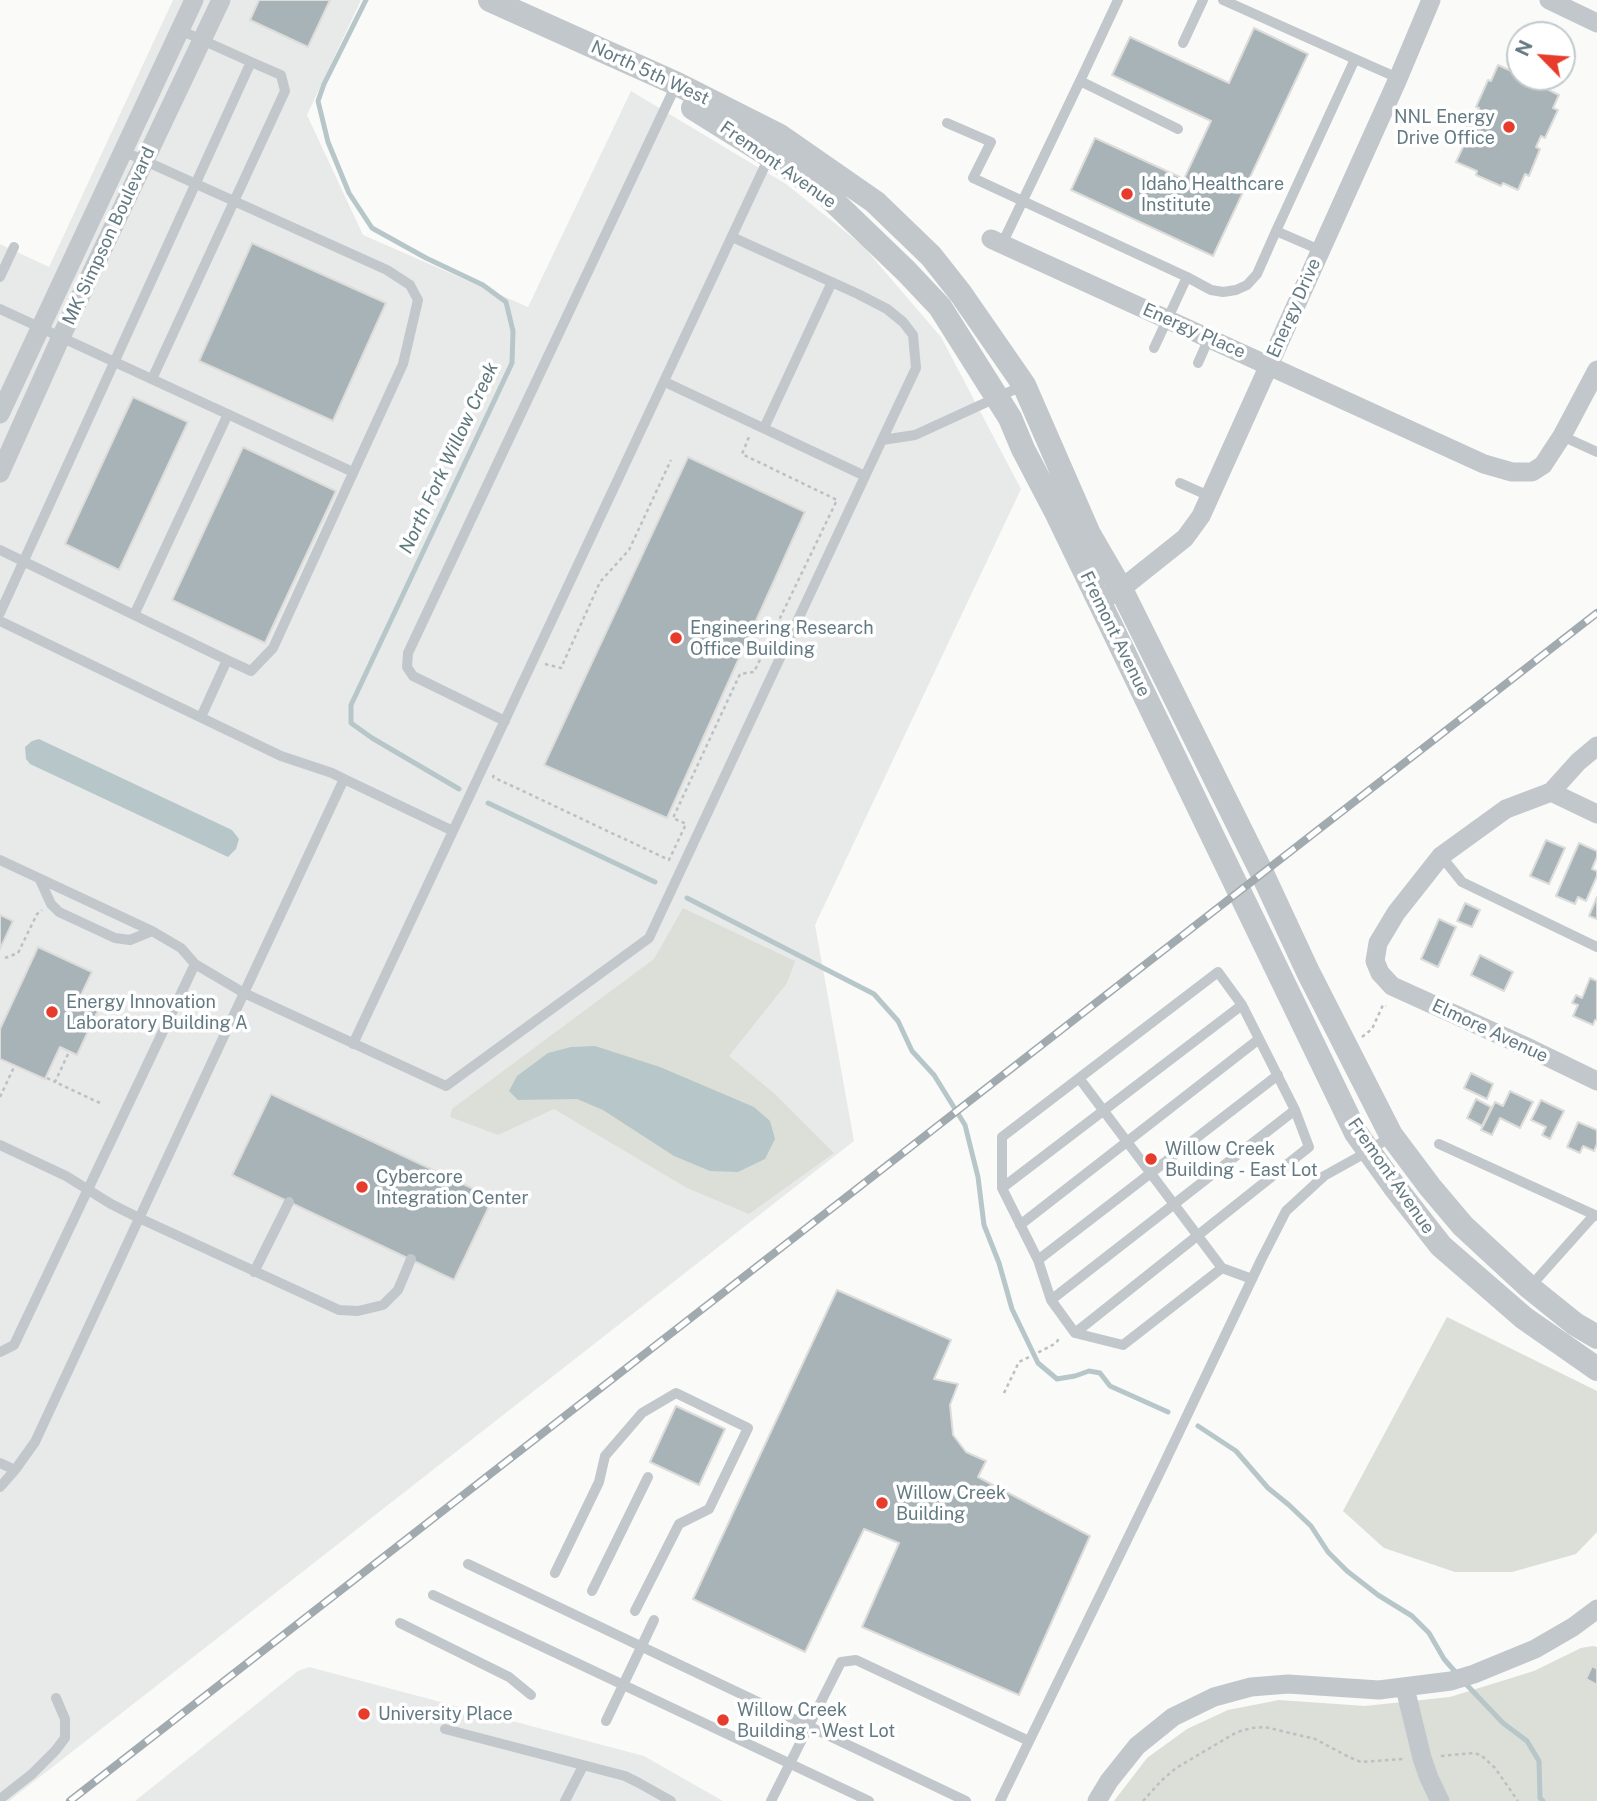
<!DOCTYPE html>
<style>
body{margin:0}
#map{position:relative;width:1597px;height:1801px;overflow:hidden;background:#fafaf8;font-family:"Public Sans",sans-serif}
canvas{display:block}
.north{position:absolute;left:1506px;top:21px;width:70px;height:70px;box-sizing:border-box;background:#fff;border:2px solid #c1cacd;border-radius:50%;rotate:295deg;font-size:19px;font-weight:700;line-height:28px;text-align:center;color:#647a83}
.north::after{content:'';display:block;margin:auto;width:24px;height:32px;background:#e73c2b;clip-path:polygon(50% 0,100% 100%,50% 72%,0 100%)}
</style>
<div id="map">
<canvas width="1597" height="1801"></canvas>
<div class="north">N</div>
</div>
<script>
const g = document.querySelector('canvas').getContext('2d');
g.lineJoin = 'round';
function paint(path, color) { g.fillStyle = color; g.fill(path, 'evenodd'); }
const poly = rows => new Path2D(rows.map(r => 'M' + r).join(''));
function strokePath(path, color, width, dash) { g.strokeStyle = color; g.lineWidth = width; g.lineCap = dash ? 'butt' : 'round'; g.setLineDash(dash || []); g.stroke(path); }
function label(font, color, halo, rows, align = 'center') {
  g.font = font + ' "Public Sans",sans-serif'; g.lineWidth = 7; g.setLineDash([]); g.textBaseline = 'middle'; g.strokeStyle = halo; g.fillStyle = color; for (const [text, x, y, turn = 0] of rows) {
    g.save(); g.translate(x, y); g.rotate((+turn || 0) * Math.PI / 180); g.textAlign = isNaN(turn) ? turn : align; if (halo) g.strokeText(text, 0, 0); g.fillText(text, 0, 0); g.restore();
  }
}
paint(poly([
 [173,0,361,0,307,115,363,235,528,307,631,91,786,184,862,245,941,337,1021,489,815,925,854,1141,9,1801,0,1801,0,244,49,267],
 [309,1667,644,1756,723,1801,135,1801,298,1671]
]), '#e8eae9');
paint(poly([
 [683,908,795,961,787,983,729,1056,776,1095,834,1153,749,1214,687,1188,554,1109,498,1135,450,1117,452,1109,654,959],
 [1447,1317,1597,1391,1597,1532,1576,1554,1512,1572,1455,1572,1384,1548,1343,1511],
 [1593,1646,1597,1647,1597,1801,1114,1801,1147,1758,1187,1729,1228,1710,1279,1700,1365,1706,1450,1697,1534,1671,1581,1648]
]), '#dbdfd7');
paint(poly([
 [39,739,232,830,239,839,236,849,228,857,30,764,26,759,25,747,32,741],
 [595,1046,660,1067,754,1107,770,1121,775,1139,765,1159,738,1172,710,1171,674,1156,603,1110,577,1099,518,1100,509,1091,517,1076,548,1053,571,1047]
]), '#b7c7c9');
strokePath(poly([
 [366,0,324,84,318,101,328,142,349,193,372,228,426,258,483,285,506,302,513,331,512,363,351,705,351,723,372,738,459,789],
 [488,803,655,882],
 [687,898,874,994,898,1021,912,1051,934,1075,965,1125,978,1177,984,1225,999,1263,1012,1309,1038,1363,1057,1379,1075,1376,1089,1371,1100,1373,1110,1386,1168,1412],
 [1198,1426,1236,1451,1268,1488,1289,1505,1311,1526,1328,1552,1347,1571,1378,1595,1412,1616,1429,1633,1444,1659,1458,1675],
 [1464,1682,1503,1723,1527,1741,1539,1761,1540,1798,1543,1801]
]), '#b7c7c9', 5);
const building = poly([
 [259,0,330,0,308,47,250,20,259,0],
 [1254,28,1308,54,1213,256,1071,190,1095,138,1184,179,1211,121,1112,75,1130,37,1229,83,1254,28],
 [1498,65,1520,75,1520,77,1530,77,1544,83,1543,87,1559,95,1553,108,1558,110,1545,138,1541,136,1536,147,1540,149,1529,176,1525,174,1518,190,1503,183,1501,186,1476,175,1477,171,1456,162,1464,145,1460,143,1471,117,1474,118,1479,108,1476,107,1488,80,1491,81,1498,65],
 [252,243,386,303,333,421,199,361,252,243],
 [133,397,188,422,119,570,65,544,133,397],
 [243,447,336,491,265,643,172,600,243,447],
 [688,457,805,512,667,818,544,765,688,457],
 [1546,840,1565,848,1549,884,1530,876,1546,840],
 [1579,843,1597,851,1597,857,1592,869,1597,871,1597,876,1586,901,1578,897,1575,904,1556,896,1579,843],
 [1597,897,1597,919,1589,916,1597,897],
 [1465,903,1480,910,1472,927,1457,921,1465,903],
 [0,915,13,921,0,949,0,915],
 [1439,919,1456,927,1438,967,1421,959,1439,919],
 [38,947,92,972,80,997,100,1006,77,1055,60,1047,45,1079,0,1059,0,1029,38,947],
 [1480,955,1513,972,1504,991,1471,975,1480,955],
 [1590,978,1597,981,1597,1020,1595,1020,1593,1025,1573,1016,1578,1005,1572,1003,1576,995,1582,998,1590,978],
 [1471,1073,1493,1084,1487,1099,1464,1088,1471,1073],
 [1510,1091,1533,1102,1520,1128,1500,1118,1492,1135,1481,1130,1495,1102,1503,1106,1510,1091],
 [271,1094,493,1198,454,1280,232,1175,271,1094],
 [1476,1099,1491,1107,1482,1126,1467,1118,1476,1099],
 [1541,1100,1564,1111,1550,1139,1542,1135,1546,1127,1531,1120,1541,1100],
 [1578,1122,1597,1130,1597,1144,1594,1151,1583,1146,1580,1153,1567,1147,1578,1122],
 [837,1290,951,1340,934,1379,958,1384,950,1405,953,1435,966,1452,986,1461,978,1477,1090,1536,1019,1695,862,1627,899,1543,864,1529,805,1652,693,1599,837,1290],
 [676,1406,725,1429,699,1485,650,1462,676,1406],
 [1592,1666,1597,1669,1597,1685,1586,1679,1592,1666]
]);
paint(building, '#a7b3b7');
strokePath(building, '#dcdcda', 2);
strokePath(poly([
 [545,664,561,668,600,582,629,550,671,460],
 [494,775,493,777,669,860,686,824,673,818,740,674,754,672,837,500,742,454,749,437],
 [5,958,18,953,37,914,42,910],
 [1362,1037,1372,1029,1383,1005,1386,1006],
 [68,1054,55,1082,100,1103],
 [47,1078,55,1082],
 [0,1097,14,1067],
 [1004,1393,1019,1362,1049,1347,1056,1343,1060,1337],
 [1441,1756,1473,1753,1481,1755,1495,1768,1518,1801],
 [1143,1801,1161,1781,1176,1768,1237,1732,1252,1728,1265,1727,1315,1739,1349,1757,1361,1762,1403,1759]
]), '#bbc0c2', 2.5, [3.5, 3.5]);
strokePath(poly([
 [1118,0,1080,81,1178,129],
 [1223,0,1355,59],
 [1183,43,1203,0],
 [947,123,991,142,973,178,1187,277],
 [123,151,387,270,410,285,418,300,403,364,273,648,251,671,227,660],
 [770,155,453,831,344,779,244,993,446,1086,649,938,882,440,915,435,1022,386],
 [1276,231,1355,59,1398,78],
 [732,237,858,294,887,309,903,322,913,335,916,368,882,440],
 [1002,244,1080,81],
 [0,277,14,247],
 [0,309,353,472],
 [1154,348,1187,277,1211,290,1223,292,1236,290,1247,285,1257,274,1276,231,1320,250],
 [1198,363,1209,338],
 [152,379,285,91,281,75,251,62],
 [665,382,865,476],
 [764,428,832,282],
 [1562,436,1597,452],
 [1180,483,1209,496],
 [0,550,227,660,201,717],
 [0,613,251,62,180,30],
 [134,615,228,414],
 [0,621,281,756,332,773,344,779],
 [505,721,413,676,407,667,408,653,676,85],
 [1441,856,1462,882,1597,947],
 [0,860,152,931,181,948,195,964,14,1345,0,1352],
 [40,880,51,904,59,912,115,938,130,940,152,931],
 [353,1044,453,831],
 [1079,1078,1222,1268,1252,1279],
 [1439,1144,1597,1216],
 [0,1145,66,1176,111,1204,139,1218,339,1310,358,1311,383,1305,398,1290,411,1259],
 [1002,1188,1242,1005],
 [1020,1225,1259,1039],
 [1038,1260,1278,1075],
 [254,1272,289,1202],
 [1529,1288,1594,1215],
 [1051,1300,1295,1110],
 [1075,1333,1309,1147,1295,1110,1242,1005,1218,972,1002,1137,1002,1188,1038,1260,1051,1300,1075,1333,1123,1345,1222,1268],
 [0,1463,15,1470],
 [0,1487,15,1470,35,1442,244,993,195,964],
 [468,1564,966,1801],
 [555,1573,599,1482,605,1456,642,1413,676,1393,748,1428,709,1509,679,1524,635,1611],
 [592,1591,648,1477],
 [433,1595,869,1801],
 [400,1623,509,1677,531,1695],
 [606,1721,654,1620],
 [445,1729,625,1776,639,1783,671,1801],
 [0,1799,32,1774,55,1751,65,1738,65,1719,56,1698],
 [565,1801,583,1766],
 [771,1801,841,1662,856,1660,1029,1741],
 [1000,1801,1162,1468,1261,1260,1286,1211,1324,1176,1369,1151,1391,1136]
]), '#c1c7ca', 10);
strokePath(poly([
 [1549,0,1597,23],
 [991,239,1484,464,1512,472,1532,472,1543,465,1562,436,1597,370],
 [0,414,194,0],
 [0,473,61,337,221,0],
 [1109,596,1121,589,1185,538,1201,516,1397,81,1431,0],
 [1597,746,1578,762,1551,792,1506,809,1441,856,1396,913,1378,943,1375,961,1380,973,1392,986,1531,1049,1597,1081],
 [1551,792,1597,814],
 [1405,1688,1422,1758,1429,1778,1440,1801],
 [1097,1801,1109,1781,1137,1746,1173,1717,1214,1697,1251,1687,1288,1684,1379,1690,1451,1681,1474,1674,1535,1649,1573,1627,1597,1609]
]), '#c1c7ca', 19);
strokePath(poly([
 [490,0,677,84,780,136,875,202,931,256,961,294,1024,385,1089,534,1121,589,1262,873,1308,972,1391,1135,1430,1187,1463,1226,1529,1287,1575,1324,1597,1337],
 [693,108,794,171,829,197,906,271,940,307,1010,418,1023,449,1057,514,1356,1133,1394,1186,1441,1246,1524,1318,1597,1369]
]), '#c1c7ca', 24);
const rail = poly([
 [70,1801,1597,613]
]);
strokePath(rail, '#a0aaaf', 8);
strokePath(rail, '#fff', 5, [16]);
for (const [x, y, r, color] of [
 [1509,127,7,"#e73c2b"],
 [1127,194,7,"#e73c2b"],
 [676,638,7,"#e73c2b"],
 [52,1012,7,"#e73c2b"],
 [1151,1159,7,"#e73c2b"],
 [362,1187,7,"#e73c2b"],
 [882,1503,7,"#e73c2b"],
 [364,1714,7,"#e73c2b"],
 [723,1720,7,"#e73c2b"]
]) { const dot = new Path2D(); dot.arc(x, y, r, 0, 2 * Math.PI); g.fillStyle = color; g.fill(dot); strokePath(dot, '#fff', 2.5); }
label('18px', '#647a83', '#fff', [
 ["North 5th West",650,73,25],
 ["Fremont Avenue",778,165,35],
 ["MK Simpson Boulevard",109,236,-65],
 ["Energy Drive",1294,308,-66],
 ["Energy Place",1194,331,24],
 ["Fremont Avenue",1115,634,64],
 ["Elmore Avenue",1490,1031,25],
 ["Fremont Avenue",1391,1176,55]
]);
label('18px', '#647a83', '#fff', [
 ["NNL Energy",1495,117,"right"],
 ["Drive Office",1495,138,"right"],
 ["Idaho Healthcare",1141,184],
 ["Institute",1141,205],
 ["Engineering Research",690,628],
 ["Office Building",690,649],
 ["Energy Innovation",66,1002],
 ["Laboratory Building A",66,1023],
 ["Willow Creek",1165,1149],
 ["Building - East Lot",1165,1170],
 ["Cybercore",376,1177],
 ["Integration Center",376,1198],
 ["Willow Creek",896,1493],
 ["Building",896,1514],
 ["Willow Creek",737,1710],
 ["Building - West Lot",737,1731],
 ["University Place",378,1714]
], 'left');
label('italic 19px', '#5f787c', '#fff', [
 ["North Fork Willow Creek",449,458,-65]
]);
</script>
